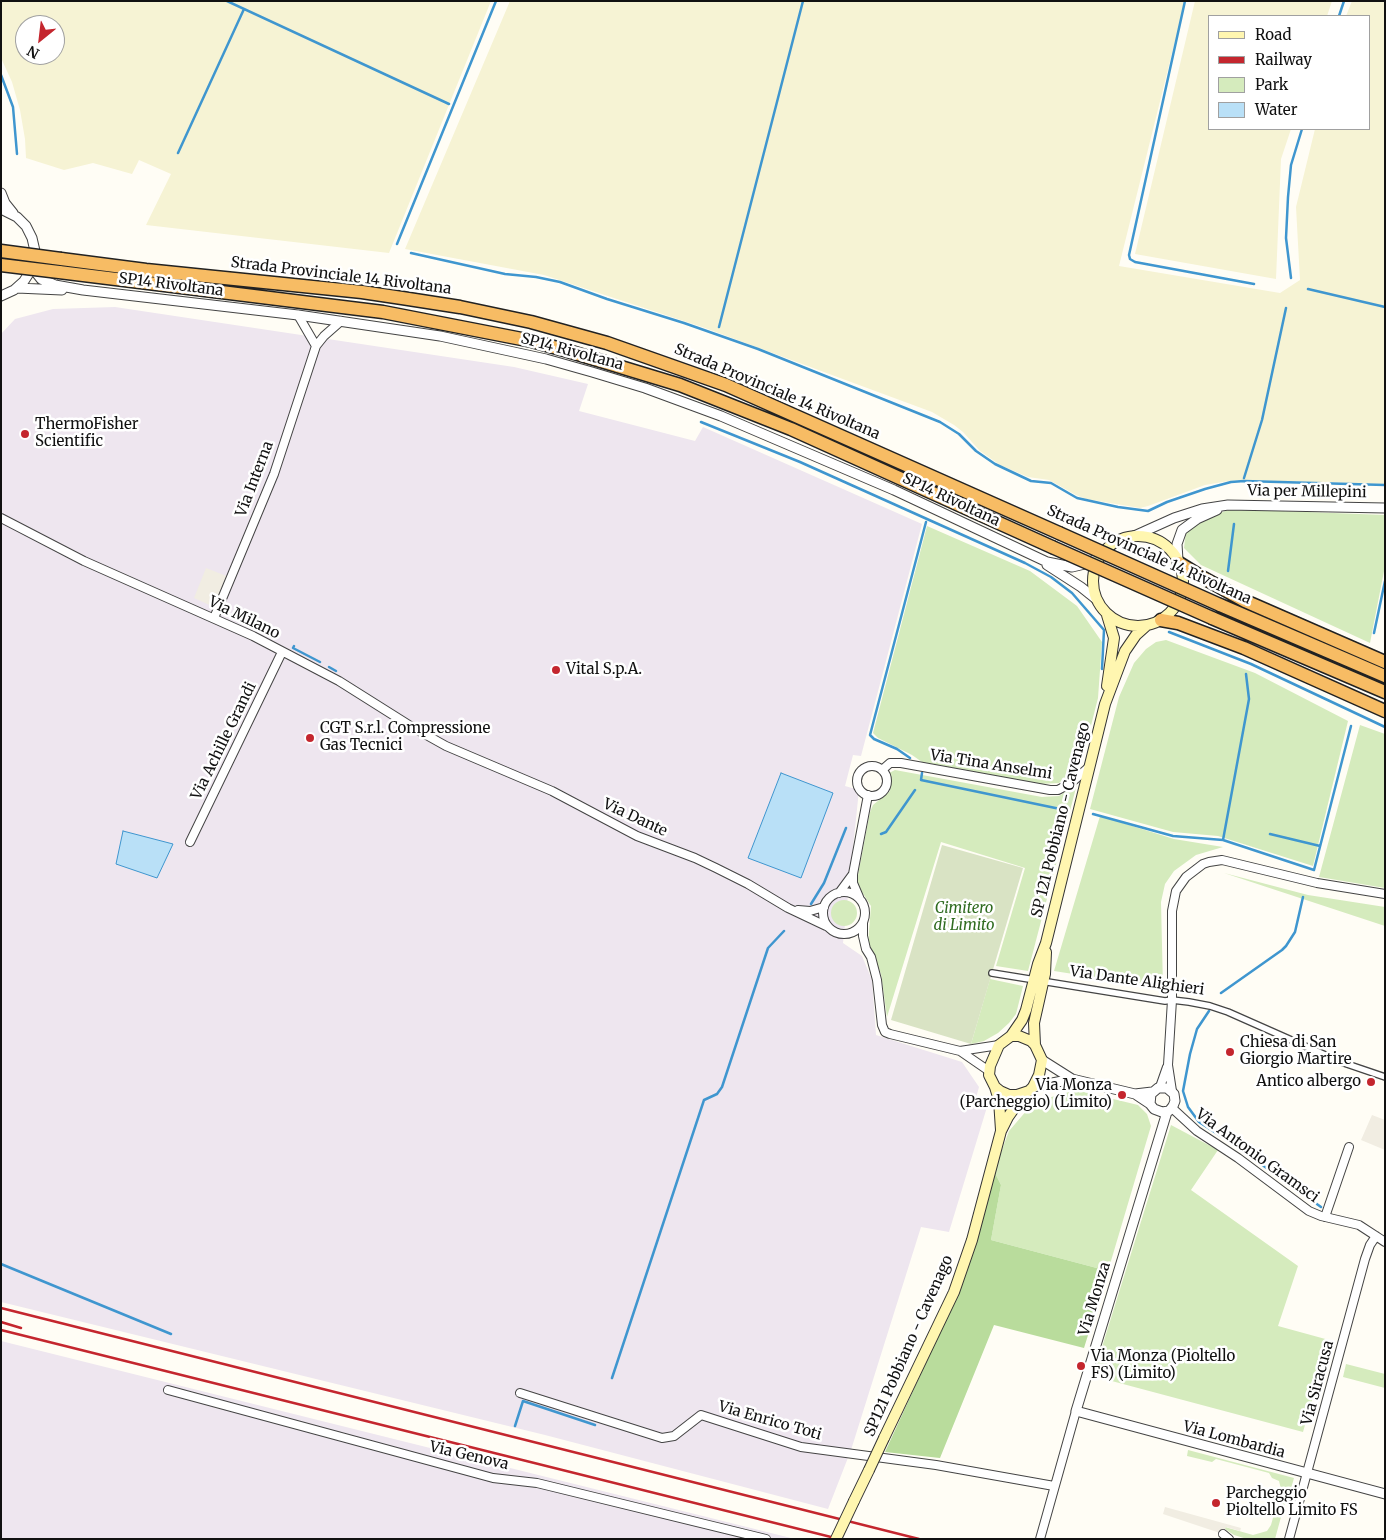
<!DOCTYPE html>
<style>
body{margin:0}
#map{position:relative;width:1386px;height:1540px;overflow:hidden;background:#fffdf5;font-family:Merriweather,serif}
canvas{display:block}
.frame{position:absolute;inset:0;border:2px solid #111;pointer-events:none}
.legend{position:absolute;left:1208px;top:15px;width:162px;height:115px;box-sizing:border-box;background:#fff;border:1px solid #a0a0a0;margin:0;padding:6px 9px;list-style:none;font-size:15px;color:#111}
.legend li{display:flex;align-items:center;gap:10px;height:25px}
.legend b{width:25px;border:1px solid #a0a0a0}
.north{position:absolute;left:15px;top:15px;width:50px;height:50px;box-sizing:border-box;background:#fff;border:1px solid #a0a0a0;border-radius:50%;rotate:209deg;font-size:14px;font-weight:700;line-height:20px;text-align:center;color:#111}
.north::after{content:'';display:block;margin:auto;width:18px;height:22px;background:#c4262e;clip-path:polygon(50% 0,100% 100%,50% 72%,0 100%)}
</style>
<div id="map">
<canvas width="1386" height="1540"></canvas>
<div class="frame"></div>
<ul class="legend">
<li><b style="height:6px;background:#fff6b0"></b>Road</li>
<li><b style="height:6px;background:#c4262e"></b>Railway</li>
<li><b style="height:14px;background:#d5ebbd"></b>Park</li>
<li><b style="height:14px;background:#b9e0f7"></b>Water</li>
</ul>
<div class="north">N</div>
</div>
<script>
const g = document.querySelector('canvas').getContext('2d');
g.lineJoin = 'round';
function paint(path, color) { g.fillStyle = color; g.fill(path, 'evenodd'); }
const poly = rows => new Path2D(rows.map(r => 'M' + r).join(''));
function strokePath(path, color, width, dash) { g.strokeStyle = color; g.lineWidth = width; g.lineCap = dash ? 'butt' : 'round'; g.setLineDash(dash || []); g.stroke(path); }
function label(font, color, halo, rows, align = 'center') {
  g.font = font + ' Merriweather,serif'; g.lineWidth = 5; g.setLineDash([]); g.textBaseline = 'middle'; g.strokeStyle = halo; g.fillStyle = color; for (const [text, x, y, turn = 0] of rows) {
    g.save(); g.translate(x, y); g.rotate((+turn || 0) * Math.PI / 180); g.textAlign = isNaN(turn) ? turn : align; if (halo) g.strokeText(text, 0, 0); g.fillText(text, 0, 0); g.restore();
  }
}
paint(poly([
 [115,307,514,367,588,384,579,411,695,441,703,427,922,524,861,756,853,755,845,786,859,790,843,943,862,956,872,980,876,1035,962,1062,979,1087,974,1105,987,1107,949,1232,921,1227,851,1450,828,1509,545,1435,1,1302,1,334,15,319,53,309],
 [1,1341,795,1539,1,1539]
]), '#eee6ef');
paint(poly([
 [1,1,491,1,389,253,146,225,171,174,139,160,132,174,93,163,64,170,26,158,25,139,20,110,12,82,1,58],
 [25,25,55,25,55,55,25,55],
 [510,1,1185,1,1119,266,1280,293,1300,280,1296,207,1315,129,1370,129,1370,16,1346,16,1352,1,1385,1,1385,484,1242,480,1229,481,1205,485,1148,506,1140,508,1086,499,1076,495,1049,480,1028,477,1000,465,980,451,963,432,954,425,932,412,705,328,544,275,405,249],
 [1195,1,1332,1,1327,16,1210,16,1210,129,1291,129,1281,159,1276,279,1135,254]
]), '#f6f3d4');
paint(poly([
 [1230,509,1385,515,1385,566,1370,643,1201,565,1184,548,1186,531,1199,522],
 [927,526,1030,571,1077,606,1102,642,1098,698,1081,765,1059,783,1039,784,922,762,912,755,878,738,873,733],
 [1166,640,1255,673,1348,721,1313,866,1218,836,1173,832,1090,809,1119,697,1134,663,1146,649,1156,642],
 [1360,725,1385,734,1385,888,1319,877],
 [895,770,1042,797,1059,796,1077,784,1028,971,996,966,1025,868,941,842,887,1017,881,974,868,944,871,906,860,889,857,880,870,812,873,805,890,791,891,783,889,773],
 [1100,816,1174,839,1223,847,1196,855,1174,871,1165,884,1161,902,1163,988,1054,971],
 [1224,873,1308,895,1385,907,1385,926],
 '831 913a13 13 0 1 1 26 0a13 13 0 1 1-26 0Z',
 [990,979,1023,986,1016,1014,1009,1023,998,1033,984,1041,971,1044],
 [1076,1090,1138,1105,1147,1114,1151,1126,1108,1271,991,1240,1001,1185,994,1171,1009,1131,1034,1102],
 [1171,1125,1218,1150,1191,1190,1298,1266,1278,1326,1329,1340,1303,1432,1093,1376],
 [1346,1364,1385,1374,1385,1388,1343,1377],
 [1188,1450,1294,1478,1290,1492,1287,1495,1275,1539,1247,1539,1234,1535,1225,1529,1225,1527,1253,1535,1267,1531,1271,1525,1281,1489,1279,1481,1272,1478,1269,1473,1216,1459,1212,1462,1187,1456]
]), '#d5ebbd');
paint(poly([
 [994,1171,1001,1185,991,1240,1108,1271,1084,1348,994,1325,940,1458,885,1452,959,1291]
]), '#b9dc9c');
paint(poly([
 [942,845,1023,868,971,1044,891,1020]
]), '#d9e3c4');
paint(poly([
 [206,568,229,577,216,608,194,598],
 [1372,1115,1385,1120,1385,1150,1361,1140],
 [1165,1507,1241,1528,1240,1531,1226,1527,1223,1534,1163,1514]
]), '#f1ede2');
const water = poly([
 [781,773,833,793,801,878,748,858,781,773],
 [123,831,173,844,157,878,116,864,123,831]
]);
paint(water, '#b9e0f7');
strokePath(water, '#3f96cf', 1);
strokePath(poly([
 [227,1,449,104],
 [1185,1,1129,255,1130,259,1135,262,1254,284],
 [1339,16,1344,1],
 [1,75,13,107,17,154],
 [178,153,244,9],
 [397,244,496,1],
 [411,253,505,274,536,277,560,282,607,299,684,323,758,349,940,422,959,434,976,451,995,464,1031,481,1051,483,1077,498,1118,507,1148,511,1167,502,1205,489,1231,482,1244,481,1385,485],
 [1291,278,1286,238,1288,197,1291,165,1302,129],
 [1308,289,1385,307],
 [719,327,803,1],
 [701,422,800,462,1025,563,1051,577,1072,593,1104,630,1102,669],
 [1244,478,1262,420,1286,308],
 [1228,571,1234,524],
 [1169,632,1251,664,1385,727],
 [1374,633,1385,581],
 [294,646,293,648,320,662],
 [329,667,336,671],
 [910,758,897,749,874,739,870,735,926,522],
 [922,773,921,780,1065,810],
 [1093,814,1173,836,1223,840,1314,870,1351,726],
 [881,834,886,832,915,790],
 [1270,834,1320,846],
 [1223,840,1249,699,1246,674],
 [811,904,824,883,846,828],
 [1221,993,1282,950,1286,946,1295,932,1303,897],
 [1209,1011,1197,1029,1190,1054,1183,1091,1188,1107,1199,1122,1233,1144,1321,1207],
 [1,1264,171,1334],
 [612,1378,704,1100,717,1094,722,1087,768,948,784,931],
 [515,1426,523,1401,595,1425]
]), '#3f96cf', 2.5);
const pedestrian = poly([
 [992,973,1165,1001,1172,1000,1189,1002,1210,1006,1228,1012,1341,1062,1385,1077]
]);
const minor = poly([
 [298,315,316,346],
 [1,518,84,561,253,636,339,681,412,727,446,746,552,791,637,836,695,858,716,868,748,884,788,908,826,926],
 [214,618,274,474,316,346,324,336,341,321],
 '857 781a15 15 0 1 1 30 0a15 15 0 1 1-30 0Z',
 [882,770,890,763,901,763,1050,790,1058,790,1071,783,1089,767],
 [190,842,282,652],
 '823 913a21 21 0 1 1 42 0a21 21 0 1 1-42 0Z',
 [839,893,853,874],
 [859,897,853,883,853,874,868,795],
 [798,910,810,911,824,907],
 [863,923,863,936,866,949,871,957,877,980,882,1025,885,1032,890,1034,960,1051,989,1071],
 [960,1051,999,1045],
 [1160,1087,1167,1067],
 [1172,1091,1168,1065,1172,1000,1172,911,1176,891,1186,877,1203,864,1209,862,1222,860,1317,883,1385,894],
 [1172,1108,1197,1131,1238,1158,1309,1211,1321,1216,1359,1225,1385,1242],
 [1325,1217,1349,1147],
 [168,1390,493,1478,537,1483,766,1539],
 [520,1393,662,1438,674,1436,701,1415,801,1447,936,1465,1054,1486],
 [1223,1534,1229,1539],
 [1040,1539,1076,1411],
 [1289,1539,1365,1259,1370,1245,1376,1236]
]);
const tertiary = poly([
 [1,193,5,203,13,213],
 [1,209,17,217,26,226,32,238,35,251,31,270,24,281,14,290,1,296],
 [34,267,34,270,41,279,55,285,83,290,298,315,440,336,546,359,592,372,645,388,721,416,894,490,1047,562,1072,567,1085,564,1099,558],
 [17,288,62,290],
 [1134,536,1174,518,1202,509,1228,505,1385,508],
 [1178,560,1177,544,1182,530,1197,519,1217,510],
 [1047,565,1081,587,1096,599],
 [1042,1060,1072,1079,1135,1094,1152,1092],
 [1033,1087,1072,1079],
 [1135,1094,1150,1104,1154,1109,1162,1112,1169,1111,1173,1106,1175,1101,1174,1094,1167,1088,1158,1088,1151,1094,1150,1104],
 [1167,1112,1076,1411,1385,1494]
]);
const secondary = poly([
 '1093 581a45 45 0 1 1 90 0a45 45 0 1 1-90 0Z',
 [1107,686,1114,638,1107,615],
 [1011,1036,1022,1020,1026,1010,1038,964,1046,943,1105,704,1125,651,1136,635,1146,626],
 [1011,1036,1019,1036,1031,1041,1035,1045,1042,1060,1039,1075,1033,1087,1029,1091,1017,1095,1009,1095,1000,1091,995,1087,989,1075,990,1066,999,1045,1011,1036],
 [1035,1045,1034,1023,1045,974,1046,952],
 [995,1087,999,1100,1001,1130],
 [884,1438,954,1292,972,1240,1001,1131,1008,1117,1025,1093],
 [854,1501,869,1470]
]);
const trunk = poly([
 [61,259,146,270,362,292,402,298,460,307,531,322,607,343,726,385,1059,533],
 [59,272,383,312,532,341,568,351,680,385,791,429,1052,547],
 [1179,563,1200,576,1245,601,1385,662],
 [1220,605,1385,676],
 [1212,618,1385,692],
 [1161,620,1178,623,1244,648,1385,711]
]);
strokePath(pedestrian, '#444', 8);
strokePath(minor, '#444', 10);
strokePath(tertiary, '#444', 11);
strokePath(secondary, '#333', 12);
strokePath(trunk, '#222', 15);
strokePath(pedestrian, '#fff', 5.5);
strokePath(minor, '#fff', 8);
strokePath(tertiary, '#fff', 9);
strokePath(secondary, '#fff6b0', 10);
strokePath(trunk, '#f7bc64', 12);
strokePath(poly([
 [1,1308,919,1539],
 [1,1322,21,1328],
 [1,1330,839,1539]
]), '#c4262e', 2.5);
const secondaryBridge = poly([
 [869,1470,884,1438],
 [836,1539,854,1501]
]);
const trunkBridge = poly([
 [1,251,61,259],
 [1,265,59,272],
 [1059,533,1220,605],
 [1052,547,1212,618]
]);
strokePath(secondaryBridge, '#333', 12, []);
strokePath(trunkBridge, '#222', 15, []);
strokePath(secondaryBridge, '#fff6b0', 10);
strokePath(trunkBridge, '#f7bc64', 12);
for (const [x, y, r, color] of [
 [25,434,5,"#c4262e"],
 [556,670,5,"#c4262e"],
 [310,738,5,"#c4262e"],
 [1230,1052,5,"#c4262e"],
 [1371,1082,5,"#c4262e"],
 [1122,1095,5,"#c4262e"],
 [1081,1366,5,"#c4262e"],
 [1216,1503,5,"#c4262e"]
]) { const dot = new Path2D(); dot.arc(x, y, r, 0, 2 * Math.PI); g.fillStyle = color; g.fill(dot); strokePath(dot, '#fff', 2); }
label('15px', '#111', '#fff', [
 ["Strada Provinciale 14 Rivoltana",341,276,7],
 ["SP14 Rivoltana",171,285,7],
 ["SP14 Rivoltana",572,352,15],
 ["Strada Provinciale 14 Rivoltana",777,392,23],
 ["Via Interna",255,479,-69],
 ["Via per Millepini",1307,492,1],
 ["SP14 Rivoltana",951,500,25],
 ["Strada Provinciale 14 Rivoltana",1149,555,24],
 ["Via Milano",244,618,26],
 ["Via Achille Grandi",224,741,-64],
 ["Via Tina Anselmi",991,765,9],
 ["Via Dante",635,818,25],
 ["SP 121 Pobbiano - Cavenago",1061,820,-76],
 ["Via Dante Alighieri",1137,981,8],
 ["Via Antonio Gramsci",1257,1156,36],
 ["Via Monza",1095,1299,-73],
 ["SP121 Pobbiano - Cavenago",909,1346,-66],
 ["Via Siracusa",1318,1383,-75],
 ["Via Enrico Toti",770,1421,16],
 ["Via Lombardia",1234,1440,15],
 ["Via Genova",469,1456,13]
]);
label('15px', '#111', '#fff', [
 ["ThermoFisher",35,425],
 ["Scientific",35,442],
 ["Vital S.p.A.",566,670],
 ["CGT S.r.l. Compressione",320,729],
 ["Gas Tecnici",320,746],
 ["Chiesa di San",1240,1043],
 ["Giorgio Martire",1240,1060],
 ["Antico albergo",1361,1082,"right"],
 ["Via Monza",1112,1086,"right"],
 ["(Parcheggio) (Limito)",1112,1103,"right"],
 ["Via Monza (Pioltello",1091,1357],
 ["FS) (Limito)",1091,1374],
 ["Parcheggio",1226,1494],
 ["Pioltello Limito FS",1226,1511]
], 'left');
label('italic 15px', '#2f6b1f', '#fff', [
 ["Cimitero",964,909],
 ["di Limito",964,926]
]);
</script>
